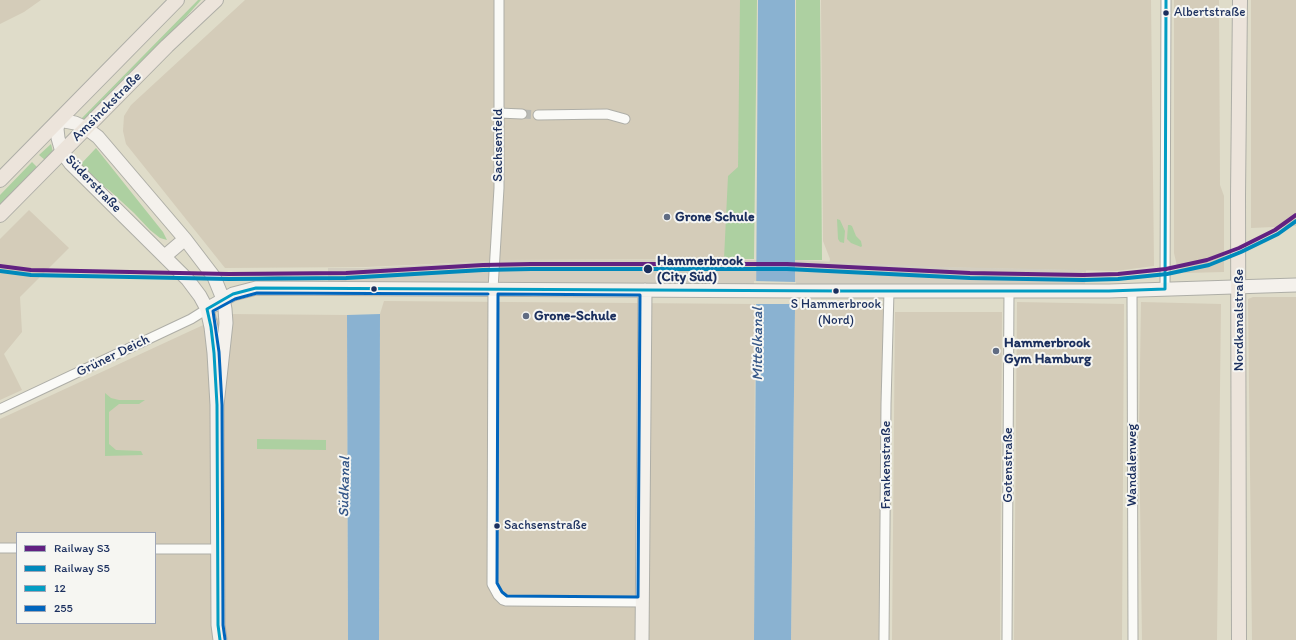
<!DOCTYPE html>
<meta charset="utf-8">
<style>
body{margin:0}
#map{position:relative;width:1296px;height:640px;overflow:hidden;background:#dfdcc9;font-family:Itim,sans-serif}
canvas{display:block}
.legend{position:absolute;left:16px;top:532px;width:140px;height:92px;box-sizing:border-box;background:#f6f6f2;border:1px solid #9ea6b7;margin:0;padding:5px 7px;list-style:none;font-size:12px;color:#1b2f5e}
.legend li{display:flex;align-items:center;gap:8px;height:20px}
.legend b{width:20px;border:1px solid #9ea6b7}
</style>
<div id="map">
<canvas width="1296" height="640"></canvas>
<ul class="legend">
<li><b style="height:5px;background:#622181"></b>Railway S3</li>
<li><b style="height:5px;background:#0089bb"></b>Railway S5</li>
<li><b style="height:5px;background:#039dc3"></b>12</li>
<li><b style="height:5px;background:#0065bd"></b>255</li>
</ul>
</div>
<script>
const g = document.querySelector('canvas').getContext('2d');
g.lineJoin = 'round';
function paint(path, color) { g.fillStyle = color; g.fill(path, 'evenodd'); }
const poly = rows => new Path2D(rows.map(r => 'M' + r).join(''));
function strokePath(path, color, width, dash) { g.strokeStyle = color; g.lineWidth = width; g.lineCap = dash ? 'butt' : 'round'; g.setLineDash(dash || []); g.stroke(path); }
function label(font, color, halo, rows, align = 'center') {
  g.font = font + ' Itim,sans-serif'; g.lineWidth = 4; g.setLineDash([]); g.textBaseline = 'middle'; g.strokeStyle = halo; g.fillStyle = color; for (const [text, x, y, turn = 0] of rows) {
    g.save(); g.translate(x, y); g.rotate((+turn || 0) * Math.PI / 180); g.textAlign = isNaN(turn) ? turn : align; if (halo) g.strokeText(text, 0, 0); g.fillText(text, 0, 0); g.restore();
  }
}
paint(poly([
 [0,0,41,0,24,12,0,24],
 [245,0,741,0,737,259,498,260,497,261,366,267,225,268,126,144,123,131,124,116,131,105],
 [821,0,1151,0,1154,266,1116,271,829,265,830,259,823,241],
 [1174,0,1219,0,1220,185,1224,196,1224,272,1185,273,1177,266,1174,253],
 [1251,0,1296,0,1296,226,1251,228],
 [29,210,69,248,20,297,22,332,4,354,22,390,0,400,0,239],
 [1253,297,1296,297,1296,640,1252,640,1248,299],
 [384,301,755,304,754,640,379,640,380,314],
 [1017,302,1124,304,1122,640,1014,640],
 [1141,302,1221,304,1217,640,1142,640,1139,432],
 [795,308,885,309,880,640,791,640],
 [895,312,1002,312,1000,640,892,640],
 [227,314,347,315,348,640,0,640,0,419],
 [17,533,155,533,155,623,17,623]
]), '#d4ccb9');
paint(poly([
 [498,260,795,260,941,267,1086,270,1085,285,742,286,328,283,328,268,366,268,497,261]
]), '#d3cec0');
paint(poly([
 [198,0,201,0,179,25,84,121,81,119],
 [740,0,757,0,754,259,724,259,728,176,738,167],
 [796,0,820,0,822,260,795,260],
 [51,144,53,152,45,160,39,155],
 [96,148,163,232,167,240,160,238,150,230,134,213,109,190,95,181,80,165],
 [32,162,37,167,0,205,0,195],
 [837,219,840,220,845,231,844,243,840,242,838,239],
 [848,225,850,225,852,226,856,236,861,241,862,246,861,247,851,243,847,239],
 [105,393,111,398,119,400,145,400,139,404,119,404,109,412,109,444,116,450,141,451,143,455,105,456],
 [257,439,326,440,326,450,257,449]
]), '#add0a1');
paint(poly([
 [758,0,795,0,795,308,791,640,754,640],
 [380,314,379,640,348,640,347,315]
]), '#8ab2d1');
paint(poly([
 [754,281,796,282,796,304,753,304]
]), '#dfdcc9');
strokePath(poly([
 [522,114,538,115]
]), '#b8b9b4', 9, [9, 4.5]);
const street = poly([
 [499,0,499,188,493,289,492,584,498,595,503,600,506,601,643,602],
 [499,113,522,114],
 [538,115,607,114,625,119],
 [1165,289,1166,0],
 [1132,290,1133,640],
 [0,409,191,319,207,309],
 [0,548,17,548],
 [155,549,218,549],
 [884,640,886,404,889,291],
 [1007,640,1009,290]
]);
const secondary = poly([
 [165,256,185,239],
 [207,309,233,294,256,288,796,291,1109,291,1296,285],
 [217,405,226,323,225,309,223,299,214,277,185,239,98,137,86,128,75,123,59,120,57,129,58,138,62,152,71,164,188,280,200,296,207,309,211,327,214,353,217,405,218,625,220,640],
 [642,640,645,290]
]);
const primary = poly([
 [0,180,177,0],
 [0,215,167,46,216,0],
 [1239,640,1238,196,1240,0]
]);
strokePath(street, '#aeaea7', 11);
strokePath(secondary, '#aeaea7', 15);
strokePath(primary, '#aeaea7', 16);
strokePath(street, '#fafaf7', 9);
strokePath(secondary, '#f4f1ec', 13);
strokePath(primary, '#ece4db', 14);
strokePath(poly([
 [229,274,346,280]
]), '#b4b7b9', 1);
strokePath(poly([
 [1165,289,1166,0],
 [220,640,218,625,217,405,214,353,211,327,207,309,233,294,256,288,842,291,1109,291,1165,289]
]), '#039dc3', 3);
strokePath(poly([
 [498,294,640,295,638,597,507,596,502,592,497,583,498,294],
 [225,639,223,625,222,405,219,352,213,311,235,299,257,293,488,294]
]), '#0065bd', 3);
strokePath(poly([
 [0,266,31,270,229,274,346,273,483,265,531,264,787,264,970,273,1083,275,1118,274,1166,269,1207,260,1239,248,1275,230,1296,215]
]), '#622181', 4);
strokePath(poly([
 [0,271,31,275,229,279,346,278,483,270,531,269,787,269,970,278,1083,280,1118,279,1167,274,1209,265,1241,252,1278,234,1296,221]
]), '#0089bb', 4);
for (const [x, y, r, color] of [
 [1166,13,3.5,"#1b2f5e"],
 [667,217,4,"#606c83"],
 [648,269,5,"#1b2f5e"],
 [374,289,3.5,"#1b2f5e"],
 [836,291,3.5,"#1b2f5e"],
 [526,316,4,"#606c83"],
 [996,351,4,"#606c83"],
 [497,526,3.5,"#1b2f5e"]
]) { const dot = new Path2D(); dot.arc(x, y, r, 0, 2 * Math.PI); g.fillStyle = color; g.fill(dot); strokePath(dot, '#f6f6f2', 1.5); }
label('13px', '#1b2f5e', '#f6f6f2', [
 ["Albertstraße",1174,13],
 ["S Hammerbrook",836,305,"center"],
 ["(Nord)",836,321,"center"],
 ["Sachsenstraße",504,526]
], 'left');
label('14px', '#1b2f5e', '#f6f6f2', [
 ["Amsinckstraße",107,107,-45],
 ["Sachsenfeld",498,145,-90],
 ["Süderstraße",93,184,46],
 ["Nordkanalstraße",1239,320,-90],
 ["Grüner Deich",113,356,-26],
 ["Frankenstraße",886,465,-90],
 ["Gotenstraße",1008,465,-90],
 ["Wandalenweg",1132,465,-90]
]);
label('bold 14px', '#1b2f5e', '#f6f6f2', [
 ["Grone Schule",675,217],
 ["Grone-Schule",534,316],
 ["Hammerbrook",1004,343],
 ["Gym Hamburg",1004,359]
], 'left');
label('bold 14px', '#1b2f5e', '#f6f6f2', [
 ["Hammerbrook",657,261],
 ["(City Süd)",657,277]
], 'left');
label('italic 15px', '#355788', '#f6f6f2', [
 ["Mittelkanal",758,344,-90],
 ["Südkanal",345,487,-89]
]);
</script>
